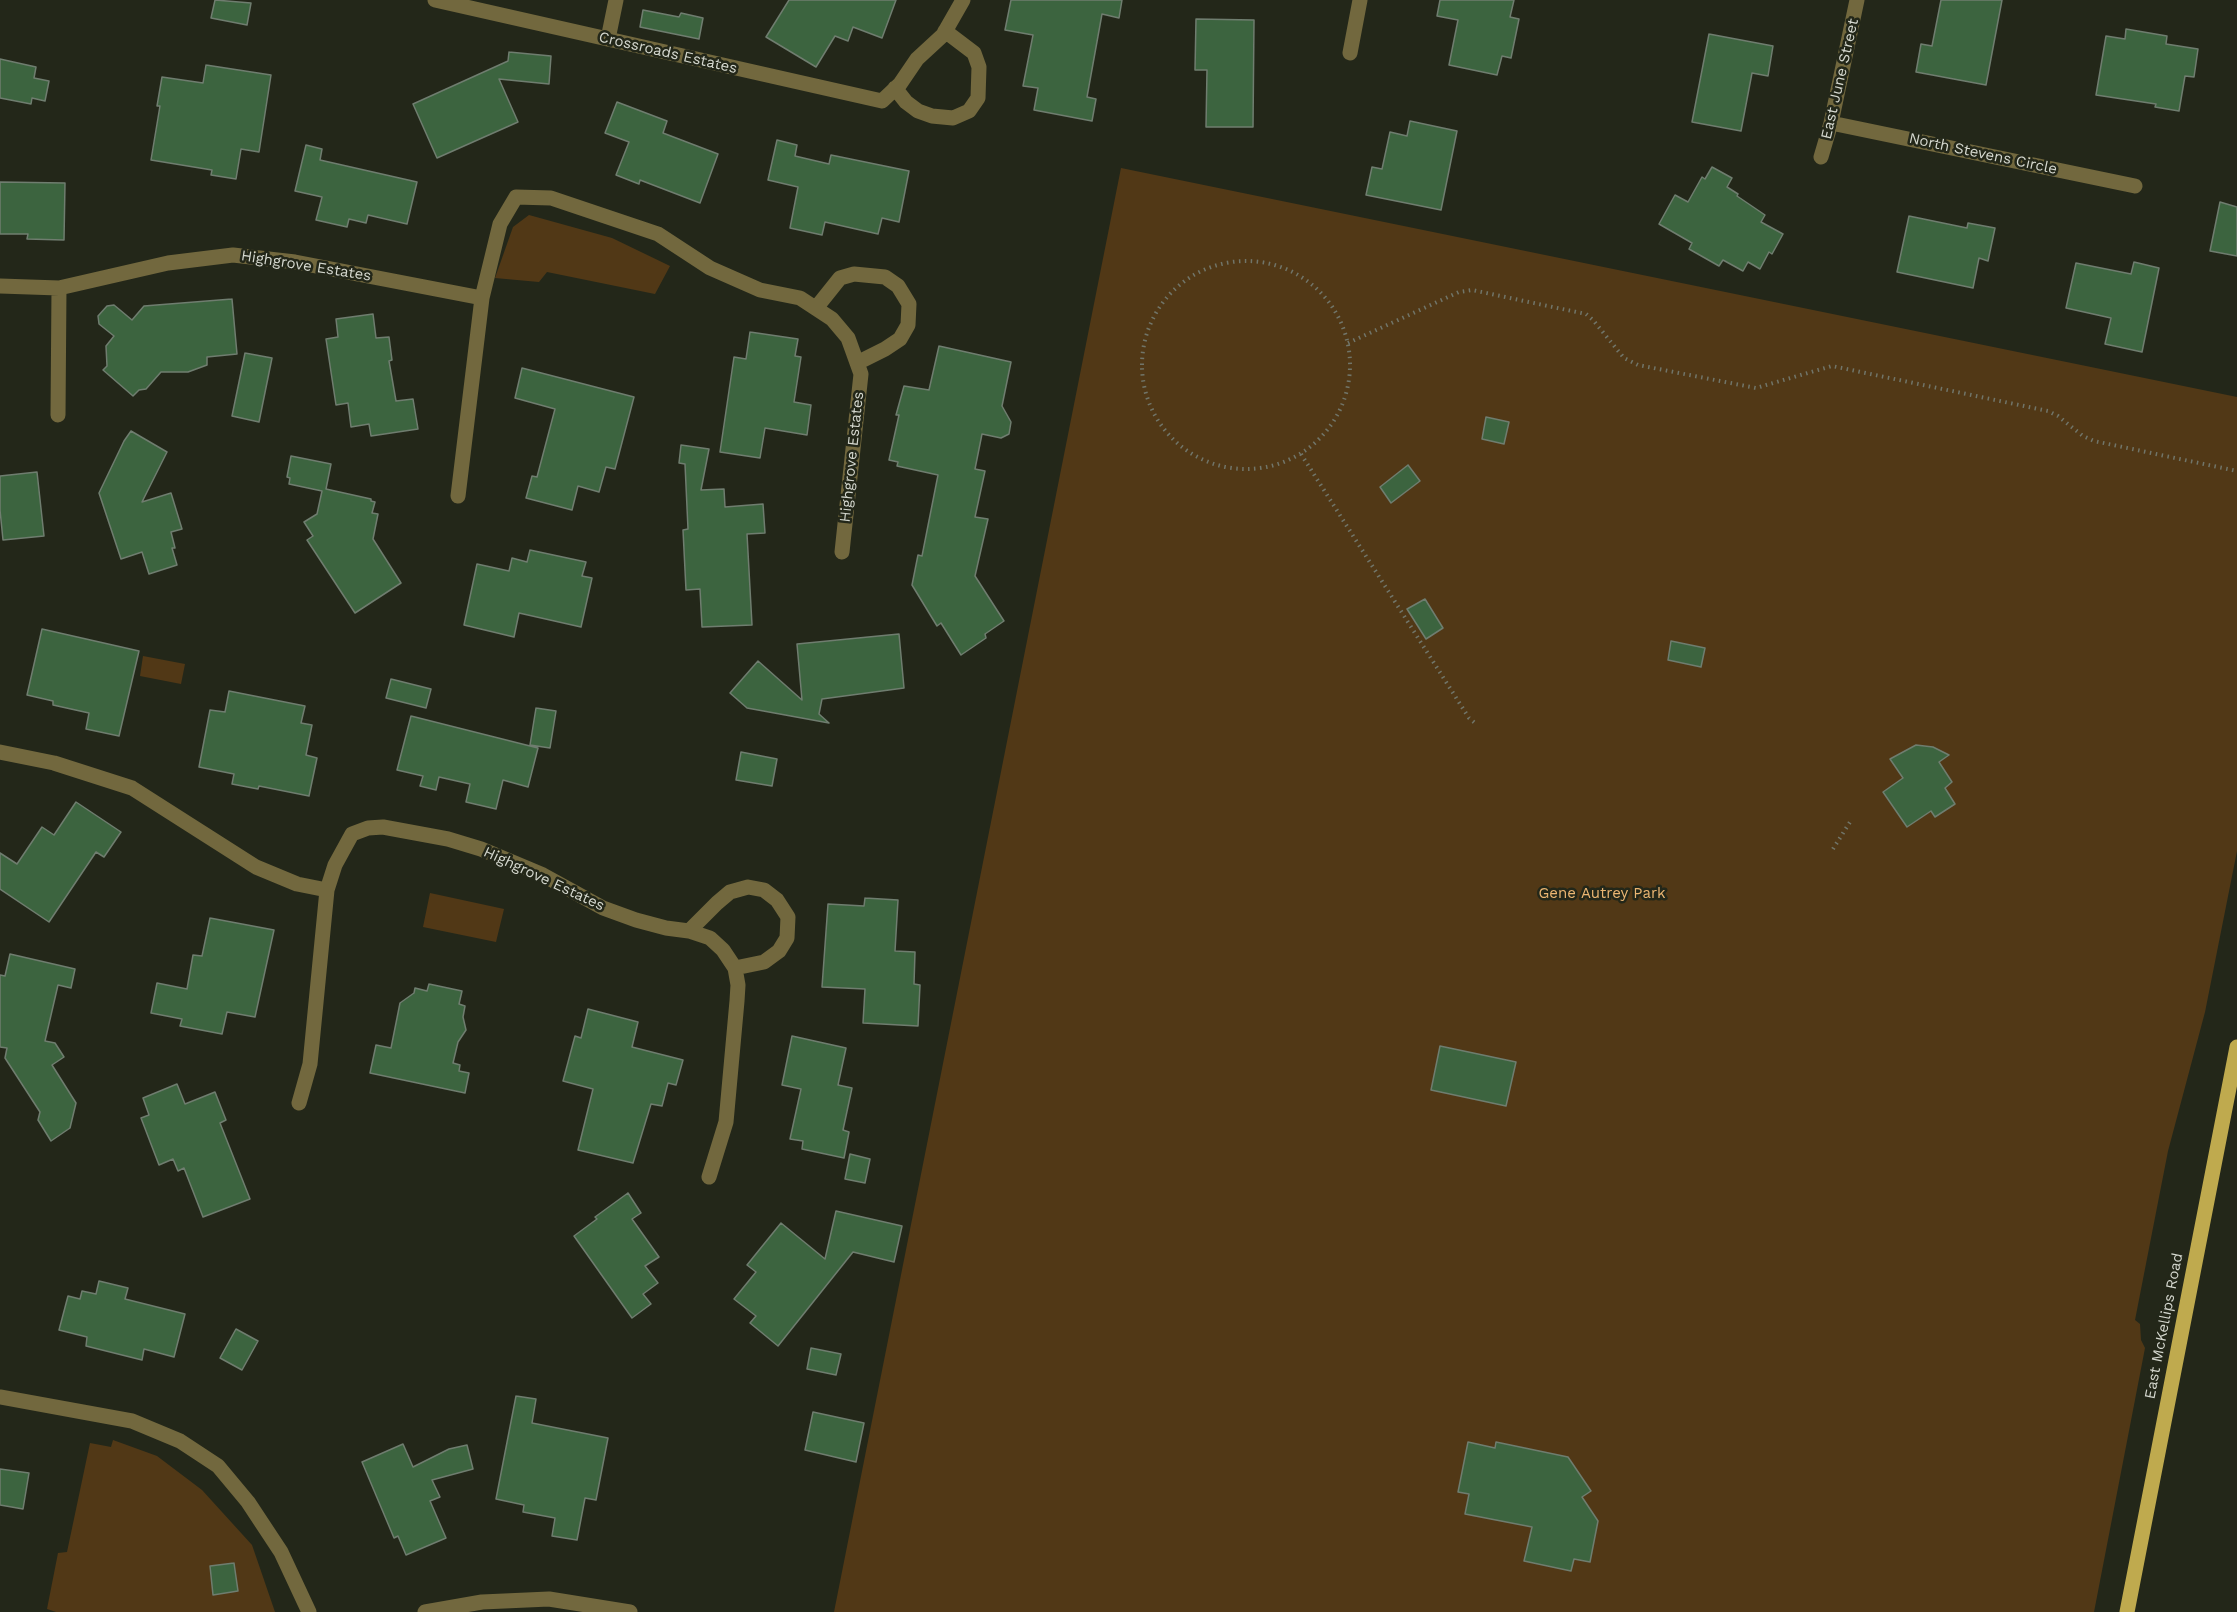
<!DOCTYPE html>
<style>
body{margin:0}
canvas{display:block;background:#232719}
</style>
<canvas width="2237" height="1612"></canvas>
<script>
const g = document.querySelector('canvas').getContext('2d');
g.lineJoin = 'round';
function paint(path, color) { g.fillStyle = color; g.fill(path, 'evenodd'); }
const poly = rows => new Path2D(rows.map(r => 'M' + r).join(''));
function strokePath(path, color, width, dash) { g.strokeStyle = color; g.lineWidth = width; g.lineCap = dash ? 'butt' : 'round'; g.setLineDash(dash || []); g.stroke(path); }
function label(font, color, halo, rows, align = 'center') {
  g.font = font + ' "Work Sans",sans-serif'; g.lineWidth = 5; g.setLineDash([]); g.textBaseline = 'middle'; g.strokeStyle = halo; g.fillStyle = color; for (const [text, x, y, turn = 0] of rows) {
    g.save(); g.translate(x, y); g.rotate((+turn || 0) * Math.PI / 180); g.textAlign = isNaN(turn) ? turn : align; if (halo) g.strokeText(text, 0, 0); g.fillText(text, 0, 0); g.restore();
  }
}
paint(poly([
 [1121,168,2237,397,2237,851,2205,1012,2168,1151,2135,1320,2140,1324,2141,1340,2145,1348,2094,1612,834,1612],
 [529,215,612,238,670,266,655,294,547,272,539,282,495,278,513,227],
 [143,656,185,664,181,684,140,676],
 [430,893,504,909,496,942,423,927],
 [113,1440,157,1456,202,1490,252,1545,275,1612,56,1612,47,1609,58,1553,67,1552,90,1443,111,1447]
]), '#513816');
const building = poly([
 [215,0,251,3,247,25,211,18,215,0],
 [789,0,896,0,882,38,853,27,848,41,835,36,816,67,766,37,789,0],
 [1011,0,1122,0,1119,18,1102,14,1087,97,1096,99,1092,121,1034,110,1038,88,1023,86,1033,35,1005,30,1011,0],
 [1440,0,1514,0,1510,17,1519,19,1511,58,1502,56,1497,75,1449,65,1458,20,1437,16,1440,0],
 [1941,0,2002,0,1986,85,1916,72,1921,44,1932,46,1941,0],
 [643,10,679,17,681,13,703,18,699,39,640,27,643,10],
 [1196,19,1254,20,1253,127,1206,127,1207,70,1195,70,1196,19],
 [2126,29,2167,36,2166,44,2198,49,2194,77,2185,76,2179,111,2155,107,2156,104,2096,95,2106,36,2125,39,2126,29],
 [1709,34,1773,46,1768,76,1752,73,1741,131,1692,122,1709,34],
 [509,52,551,56,549,84,499,79,518,122,437,158,413,104,508,61,509,52],
 [0,59,36,67,34,78,49,81,45,101,32,98,31,104,0,98,0,59],
 [206,65,271,75,259,152,241,149,236,179,211,175,212,170,151,160,160,106,157,106,162,77,203,83,206,65],
 [617,102,667,121,663,133,718,154,700,203,640,180,639,184,616,175,629,142,605,133,617,102],
 [1410,121,1457,131,1441,210,1366,195,1372,167,1382,169,1390,132,1407,136,1410,121],
 [777,140,797,145,795,156,829,164,831,155,909,171,899,222,882,218,878,234,825,222,822,235,790,228,798,187,768,180,777,140],
 [306,145,322,149,320,160,417,182,407,224,368,215,366,223,349,219,347,227,316,220,322,197,295,191,306,145],
 [1712,167,1732,178,1727,187,1738,194,1737,196,1765,215,1761,222,1783,234,1772,254,1769,252,1760,269,1748,262,1743,271,1723,260,1719,266,1689,249,1692,243,1659,224,1675,195,1688,202,1702,177,1705,179,1712,167],
 [0,182,65,183,64,240,27,239,28,234,0,234,0,182],
 [2220,202,2237,207,2237,256,2210,251,2220,202],
 [1909,216,1967,228,1968,223,1995,228,1988,261,1979,258,1973,288,1897,272,1909,216],
 [2134,262,2159,268,2142,352,2105,344,2111,318,2066,308,2076,263,2131,274,2134,262],
 [232,299,237,354,207,357,207,365,188,372,161,372,146,389,139,390,133,396,103,370,107,366,106,346,114,336,99,324,98,316,107,306,114,305,132,320,144,306,232,299],
 [373,314,376,338,389,337,392,360,389,361,396,401,413,399,418,429,371,436,369,424,351,427,348,403,336,405,326,339,338,337,336,319,373,314],
 [750,332,798,339,795,356,801,357,794,402,811,405,807,435,765,428,760,458,720,452,734,357,746,359,750,332],
 [939,346,1011,362,1002,406,1011,422,1009,434,1001,438,982,434,975,469,985,471,975,517,988,519,975,576,1004,621,985,634,986,638,961,655,941,623,937,626,912,585,918,555,922,556,938,475,897,466,898,462,889,460,899,415,896,415,904,386,929,390,939,346],
 [245,353,272,358,259,422,232,416,245,353],
 [522,368,634,397,615,469,606,467,599,492,578,486,572,510,526,498,532,476,537,477,555,409,515,398,522,368],
 [1486,417,1509,422,1504,444,1482,439,1486,417],
 [131,431,167,452,142,502,171,493,182,529,171,532,175,548,172,548,177,565,149,574,142,552,121,559,99,493,124,441,131,431],
 [681,445,709,449,701,490,724,489,725,507,763,504,765,533,747,534,752,625,702,627,700,589,686,590,683,530,688,529,685,464,679,463,681,445],
 [291,456,331,464,326,489,371,499,371,501,375,502,372,513,378,514,373,539,401,583,355,613,307,540,313,536,304,522,317,514,322,491,289,484,290,478,287,477,291,456],
 [1408,465,1420,481,1391,503,1380,487,1408,465],
 [37,472,44,536,3,540,0,510,0,476,37,472],
 [530,550,586,562,582,576,592,578,581,627,519,613,514,637,464,625,477,564,509,571,512,558,527,562,530,550],
 [1425,599,1443,628,1426,639,1407,609,1425,599],
 [42,629,139,651,119,736,86,729,89,713,53,705,53,701,27,695,42,629],
 [899,634,904,688,822,699,819,714,829,723,747,708,730,693,758,661,802,700,797,644,899,634],
 [1671,641,1705,648,1701,667,1668,660,1671,641],
 [391,679,431,689,426,708,386,698,391,679],
 [229,691,305,706,301,723,312,725,306,755,317,758,309,796,259,786,258,789,232,784,234,774,199,767,210,710,225,712,229,691],
 [536,708,556,711,550,748,530,745,536,708],
 [411,716,538,748,528,787,503,780,496,809,466,802,470,784,439,777,436,790,420,786,423,776,397,770,411,716],
 [1916,745,1933,747,1949,755,1939,762,1952,782,1945,788,1955,804,1935,817,1931,811,1907,827,1883,792,1903,778,1890,759,1916,745],
 [741,752,777,759,772,786,736,780,741,752],
 [76,802,121,832,104,857,96,852,49,922,0,889,0,853,17,864,42,827,54,835,76,802],
 [865,898,898,900,895,951,915,952,914,984,920,985,918,1026,863,1023,865,989,822,987,828,904,864,906,865,898],
 [210,918,274,930,255,1017,227,1012,222,1034,180,1026,182,1019,151,1013,157,983,187,989,193,955,202,956,210,918],
 [10,954,75,969,71,988,58,985,45,1041,55,1043,64,1057,52,1065,76,1103,70,1128,51,1141,38,1120,40,1112,5,1058,7,1048,0,1047,0,975,5,976,10,954],
 [429,984,462,991,459,1004,465,1006,463,1017,466,1030,458,1042,453,1063,460,1065,459,1071,469,1073,465,1093,370,1073,376,1045,391,1048,400,1003,414,993,415,988,427,991,429,984],
 [588,1009,638,1022,632,1047,683,1060,676,1085,668,1083,662,1106,651,1104,633,1163,578,1150,593,1089,563,1081,575,1036,581,1038,588,1009],
 [792,1036,846,1048,838,1085,852,1088,843,1130,849,1132,844,1158,802,1149,803,1141,790,1139,801,1089,782,1085,792,1036],
 [1440,1046,1516,1062,1506,1106,1431,1090,1440,1046],
 [177,1084,185,1104,215,1092,226,1120,220,1123,250,1199,203,1217,184,1168,178,1171,173,1159,159,1165,141,1118,149,1115,143,1098,177,1084],
 [850,1154,870,1159,865,1183,845,1179,850,1154],
 [628,1193,641,1213,632,1219,659,1257,645,1266,658,1283,643,1294,651,1304,632,1318,574,1236,597,1219,595,1217,628,1193],
 [836,1211,902,1226,894,1262,853,1252,778,1346,750,1323,756,1316,734,1299,756,1272,747,1265,781,1223,825,1259,836,1211],
 [99,1281,128,1288,125,1299,185,1314,174,1357,144,1349,142,1360,86,1346,87,1337,59,1330,68,1296,80,1299,82,1291,96,1294,99,1281],
 [236,1329,258,1341,242,1370,220,1358,236,1329],
 [811,1348,841,1354,836,1375,807,1369,811,1348],
 [516,1396,536,1399,532,1423,608,1438,596,1500,585,1498,577,1540,552,1536,555,1518,523,1512,524,1505,496,1499,516,1396],
 [813,1412,864,1423,856,1462,805,1450,813,1412],
 [1468,1442,1495,1448,1496,1442,1568,1457,1591,1491,1582,1497,1598,1521,1590,1562,1574,1559,1571,1571,1524,1561,1532,1527,1465,1514,1469,1494,1458,1492,1468,1442],
 [403,1444,413,1467,449,1449,467,1445,473,1469,432,1480,440,1497,430,1501,446,1538,406,1555,398,1536,394,1538,362,1462,403,1444],
 [0,1469,29,1473,23,1509,0,1505,0,1469],
 [234,1563,238,1591,213,1595,210,1566,234,1563]
]);
paint(building, '#3c643f');
strokePath(building, '#6f7d6f', 1.5);
strokePath(poly([
 '1142 365a104 104 0 1 1 208 0a104 104 0 1 1-208 0Z',
 [1348,343,1459,292,1472,290,1586,314,1593,320,1624,358,1638,365,1756,388,1832,366,2048,411,2058,416,2083,436,2094,441,2237,471],
 [1301,454,1469,718,1475,723],
 [1833,849,1850,822]
]), '#717569', 4, [1.5, 4.5]);
strokePath(poly([
 [435,0,882,101,900,84,917,59,943,35,963,0],
 [608,39,616,0],
 [1350,53,1360,0],
 [895,88,906,102,918,111,932,116,953,118,969,111,978,98,979,67,974,53,945,31],
 [1831,123,2135,186],
 [1821,157,1831,123,1857,0],
 [0,286,59,288,168,263,233,255,295,262,482,298],
 [816,308,840,278,854,274,885,277,898,286,909,304,908,325,900,339,885,349,857,363],
 [58,415,59,288],
 [458,496,482,298,500,224,516,197,551,198,658,234,710,268,760,290,800,298,832,319,848,338,861,374,842,552],
 [0,752,54,763,132,788,256,867,297,884,327,890],
 [689,931,717,903,730,892,748,887,764,890,777,900,788,917,787,938,779,951,764,962,735,968],
 [299,1103,310,1064,327,890,335,865,352,834,368,828,383,827,448,839,481,849,543,875,603,908,636,920,666,928,689,931,710,938,723,950,735,968,738,985,737,1001,726,1122,709,1177],
 [0,1397,132,1421,180,1441,218,1466,248,1502,281,1552,309,1612],
 [425,1612,482,1602,549,1599,630,1612]
]), '#72683e', 15);
strokePath(poly([
 [2127,1612,2237,1047]
]), '#bfaa4e', 15);
label('15px', '#d5d8cf', '#232719', [
 ["Crossroads Estates",668,53,13],
 ["East June Street",1840,79,-77],
 ["North Stevens Circle",1983,154,12],
 ["Highgrove Estates",306,266,9],
 ["Highgrove Estates",852,457,-84],
 ["Highgrove Estates",544,879,25],
 ["East McKellips Road",2164,1326,-79]
]);
label('15px', '#ebb672', '#232719', [
 ["Gene Autrey Park",1602,894]
]);
</script>
